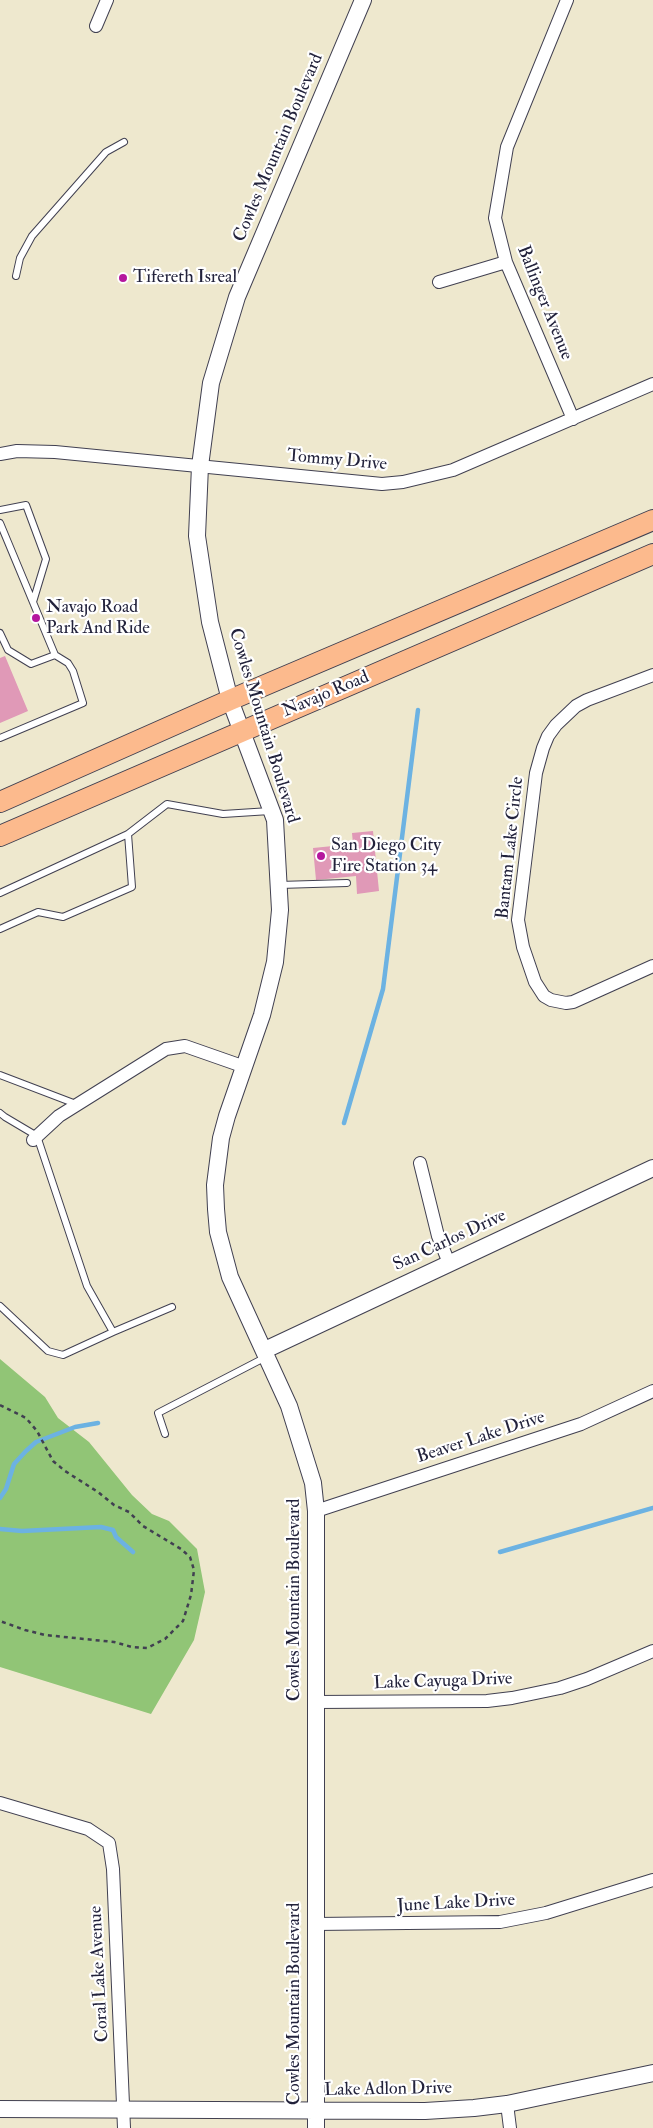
<!DOCTYPE html>
<style>
body{margin:0}
canvas{display:block;background:#eee8ce}
</style>
<canvas width="653" height="2128"></canvas>
<script>
const g = document.querySelector('canvas').getContext('2d');
g.lineJoin = 'round';
function paint(path, color) { g.fillStyle = color; g.fill(path, 'evenodd'); }
const poly = rows => new Path2D(rows.map(r => 'M' + r).join(''));
function strokePath(path, color, width, dash) { g.strokeStyle = color; g.lineWidth = width; g.lineCap = dash ? 'butt' : 'round'; g.setLineDash(dash || []); g.stroke(path); }
function label(font, color, halo, rows, align = 'center') {
  g.font = font + ' "IM FELL Double Pica",serif'; g.lineWidth = 4.5; g.setLineDash([]); g.textBaseline = 'middle'; g.strokeStyle = halo; g.fillStyle = color; for (const [text, x, y, turn = 0] of rows) {
    g.save(); g.translate(x, y); g.rotate((+turn || 0) * Math.PI / 180); g.textAlign = isNaN(turn) ? turn : align; if (halo) g.strokeText(text, 0, 0); g.fillText(text, 0, 0); g.restore();
  }
}
paint(poly([
 [0,1359,45,1397,58,1418,89,1442,132,1495,152,1514,169,1521,197,1549,205,1592,194,1640,151,1714,0,1667]
]), '#91c576');
strokePath(poly([
 [344,1123,383,989,418,710],
 [0,1498,6,1489,14,1464,26,1451,36,1442,75,1427,98,1423],
 [0,1529,22,1531,101,1527,113,1530,116,1537,133,1552],
 [500,1552,653,1508]
]), '#6cb2e2', 4.5);
paint(poly([
 [5,656,28,711,0,723,0,658],
 [373,831,379,891,357,894,356,876,316,880,313,848,353,844,352,833]
]), '#e099b7');
const service = poly([
 [16,276,20,258,32,236,106,152,124,142],
 [0,510,26,505,46,559,33,602],
 [0,523,55,655,68,663,73,671,83,703,0,738],
 [0,633,8,650,31,664,55,655],
 [279,885,347,883],
 [0,893,128,834,167,804,223,814,270,811],
 [0,929,38,912,63,917,132,887,128,834],
 [0,1075,76,1104],
 [0,1113,5,1117,37,1136,87,1286,113,1332,172,1307],
 [0,1306,48,1351,63,1355,113,1332],
 [165,1434,158,1413,266,1357]
]);
const minor = poly([
 [567,0,507,147,495,218,506,262,573,419],
 [96,26,107,0],
 [439,282,506,262],
 [0,454,17,451,55,452,382,484,403,482,453,470,653,384],
 [653,675,587,700,576,706,556,725,548,736,543,748,536,773,518,920,523,947,535,982,544,996,551,1000,566,1003,573,1002,653,966],
 [33,1140,59,1116,166,1049,185,1046,245,1067],
 [420,1163,438,1236,449,1263],
 [316,1511,581,1424,653,1391],
 [315,1702,487,1701,512,1698,560,1688,587,1679,653,1651],
 [0,1803,88,1829,109,1843,113,1869,124,2128],
 [315,1924,500,1922,546,1913,653,1880],
 [507,2104,510,2128]
]);
const tertiary = poly([
 [265,1350,653,1168],
 [0,2109,425,2111,474,2108,507,2104,653,2073],
 [316,2128,316,1511,313,1483,289,1406,230,1277,218,1232,216,1209,215,1185,221,1138,227,1116,262,1015,275,962,280,910,275,820,230,700,210,622,197,536,200,466,211,383,237,297,363,0]
]);
const primary = poly([
 [0,802,230,700,653,520],
 [0,836,653,554]
]);
strokePath(service, '#414051', 8);
strokePath(minor, '#414051', 14);
strokePath(tertiary, '#414051', 18);
strokePath(primary, '#414051', 22);
strokePath(poly([
 [0,1405,26,1418,37,1431,53,1461,65,1471,98,1492,114,1505,129,1512,143,1526,181,1549,190,1557,194,1570,191,1595,183,1621,165,1639,147,1648,132,1647,114,1642,45,1635,25,1630,0,1621]
]), '#414051', 2.5, [4, 4]);
strokePath(service, '#fff', 6);
strokePath(minor, '#fff', 12);
strokePath(tertiary, '#fff', 16);
strokePath(primary, '#fcba8d', 20);
for (const [x, y, r, color] of [
 [123,278,5,"#b5179e"],
 [36,618,5,"#b5179e"],
 [321,856,5,"#b5179e"]
]) { const dot = new Path2D(); dot.arc(x, y, r, 0, 2 * Math.PI); g.fillStyle = color; g.fill(dot); strokePath(dot, '#fff', 2); }
label('18px', '#22223b', '#fff', [
 ["Cowles Mountain Boulevard",279,148,-67],
 ["Ballinger Avenue",544,303,68],
 ["Tommy Drive",337,461,5],
 ["Navajo Road",326,695,-23],
 ["Cowles Mountain Boulevard",263,726,73],
 ["Bantam Lake Circle",511,848,-84],
 ["San Carlos Drive",450,1241,-25],
 ["Beaver Lake Drive",481,1438,-18],
 ["Cowles Mountain Boulevard",295,1600,-90],
 ["Lake Cayuga Drive",443,1682,-2],
 ["June Lake Drive",456,1904,-3],
 ["Coral Lake Avenue",100,1974,-93],
 ["Cowles Mountain Boulevard",295,2004,-90],
 ["Lake Adlon Drive",388,2090,-1]
]);
label('18px', '#22223b', '#fff', [
 ["Tifereth Isreal",133,278],
 ["Navajo Road",46,608],
 ["Park And Ride",46,629],
 ["San Diego City",331,846],
 ["Fire Station 34",331,867]
], 'left');
</script>
